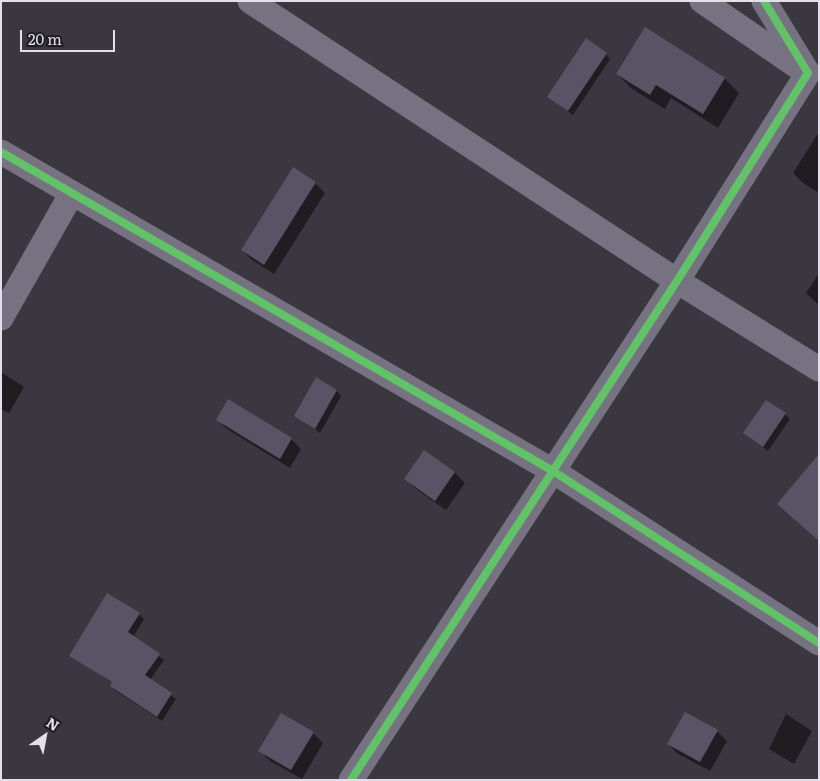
<!DOCTYPE html>
<style>
body{margin:0}
#map{position:relative;width:820px;height:781px;overflow:hidden;background:#3a3741;font-family:Literata,serif}
canvas{display:block}
.frame{position:absolute;inset:0;border:2px solid #e3e0eb;pointer-events:none}
.north{position:absolute;left:20px;top:711px;width:50px;height:50px;-webkit-text-stroke:4px #1f1d24;paint-order:stroke;rotate:33deg;font-size:14px;font-weight:700;line-height:20px;text-align:center;color:#e3e0eb}
.north::after{content:'';display:block;margin:auto;width:18px;height:22px;background:#e3e0eb;clip-path:polygon(50% 0,100% 100%,50% 72%,0 100%)}
.scale{position:absolute;left:20px;top:30px;width:95px;height:22px;box-sizing:border-box;border:2px solid #e3e0eb;border-top:0;padding-left:6px;font-size:15px;line-height:18px;white-space:nowrap;color:#e3e0eb;-webkit-text-stroke:4px #1f1d24;paint-order:stroke}
</style>
<div id="map">
<canvas width="820" height="781"></canvas>
<div class="frame"></div>
<div class="north">N</div>
<div class="scale">20 m</div>
</div>
<script>
const g = document.querySelector('canvas').getContext('2d');
g.lineJoin = 'round';
function paint(path, color) { g.fillStyle = color; g.fill(path, 'evenodd'); }
const poly = rows => new Path2D(rows.map(r => 'M' + r).join(''));
function strokePath(path, color, width, dash) { g.strokeStyle = color; g.lineWidth = width; g.lineCap = dash ? 'butt' : 'round'; g.setLineDash(dash || []); g.stroke(path); }
paint(poly([
 [645,29,725,79,739,93,718,128,671,98,665,109,632,89,617,74],
 [606,54,610,59,573,115,549,97],
 [819,132,819,193,803,183,793,173],
 [315,183,325,193,274,274,252,260,242,250],
 [819,273,819,305,806,293],
 [1,372,24,387,9,413,1,409],
 [337,391,341,396,320,433,296,416],
 [229,401,291,439,301,449,290,468,227,429,217,419],
 [785,414,790,419,768,451,744,433],
 [424,452,455,473,465,483,446,510,416,489,406,479],
 [139,614,144,619,133,637,164,660,150,680,176,699,162,721,116,691,111,686,113,683,70,656],
 [685,713,717,731,727,741,710,771,678,754,668,744],
 [786,714,812,731,794,764,769,749],
 [313,733,323,743,302,779,270,761,260,751]
]), '#0007');
paint(poly([
 [645,27,725,78,703,114,656,85,650,95,616,74],
 [586,38,607,53,568,111,547,97],
 [293,167,316,182,264,265,241,250],
 [316,377,337,390,315,429,294,416],
 [228,399,292,438,280,459,216,420],
 [766,400,786,413,763,447,743,433],
 [424,450,455,472,435,501,404,479],
 [819,454,819,541,777,504],
 [107,593,140,613,128,632,160,654,145,675,172,693,157,717,110,686,112,682,69,656],
 [685,712,718,730,700,762,667,744],
 [281,713,314,732,291,770,258,751]
]), '#595465');
strokePath(poly([
 [250,1,677,281,819,369],
 [702,1,801,69],
 [1,152,553,471,819,643],
 [1,318,72,193],
 [351,780,677,281,808,73,764,1]
]), '#767282', 25);
strokePath(poly([
 [1,152,553,471,819,643],
 [351,780,677,281,808,73,764,1]
]), '#61c268', 8);
</script>
